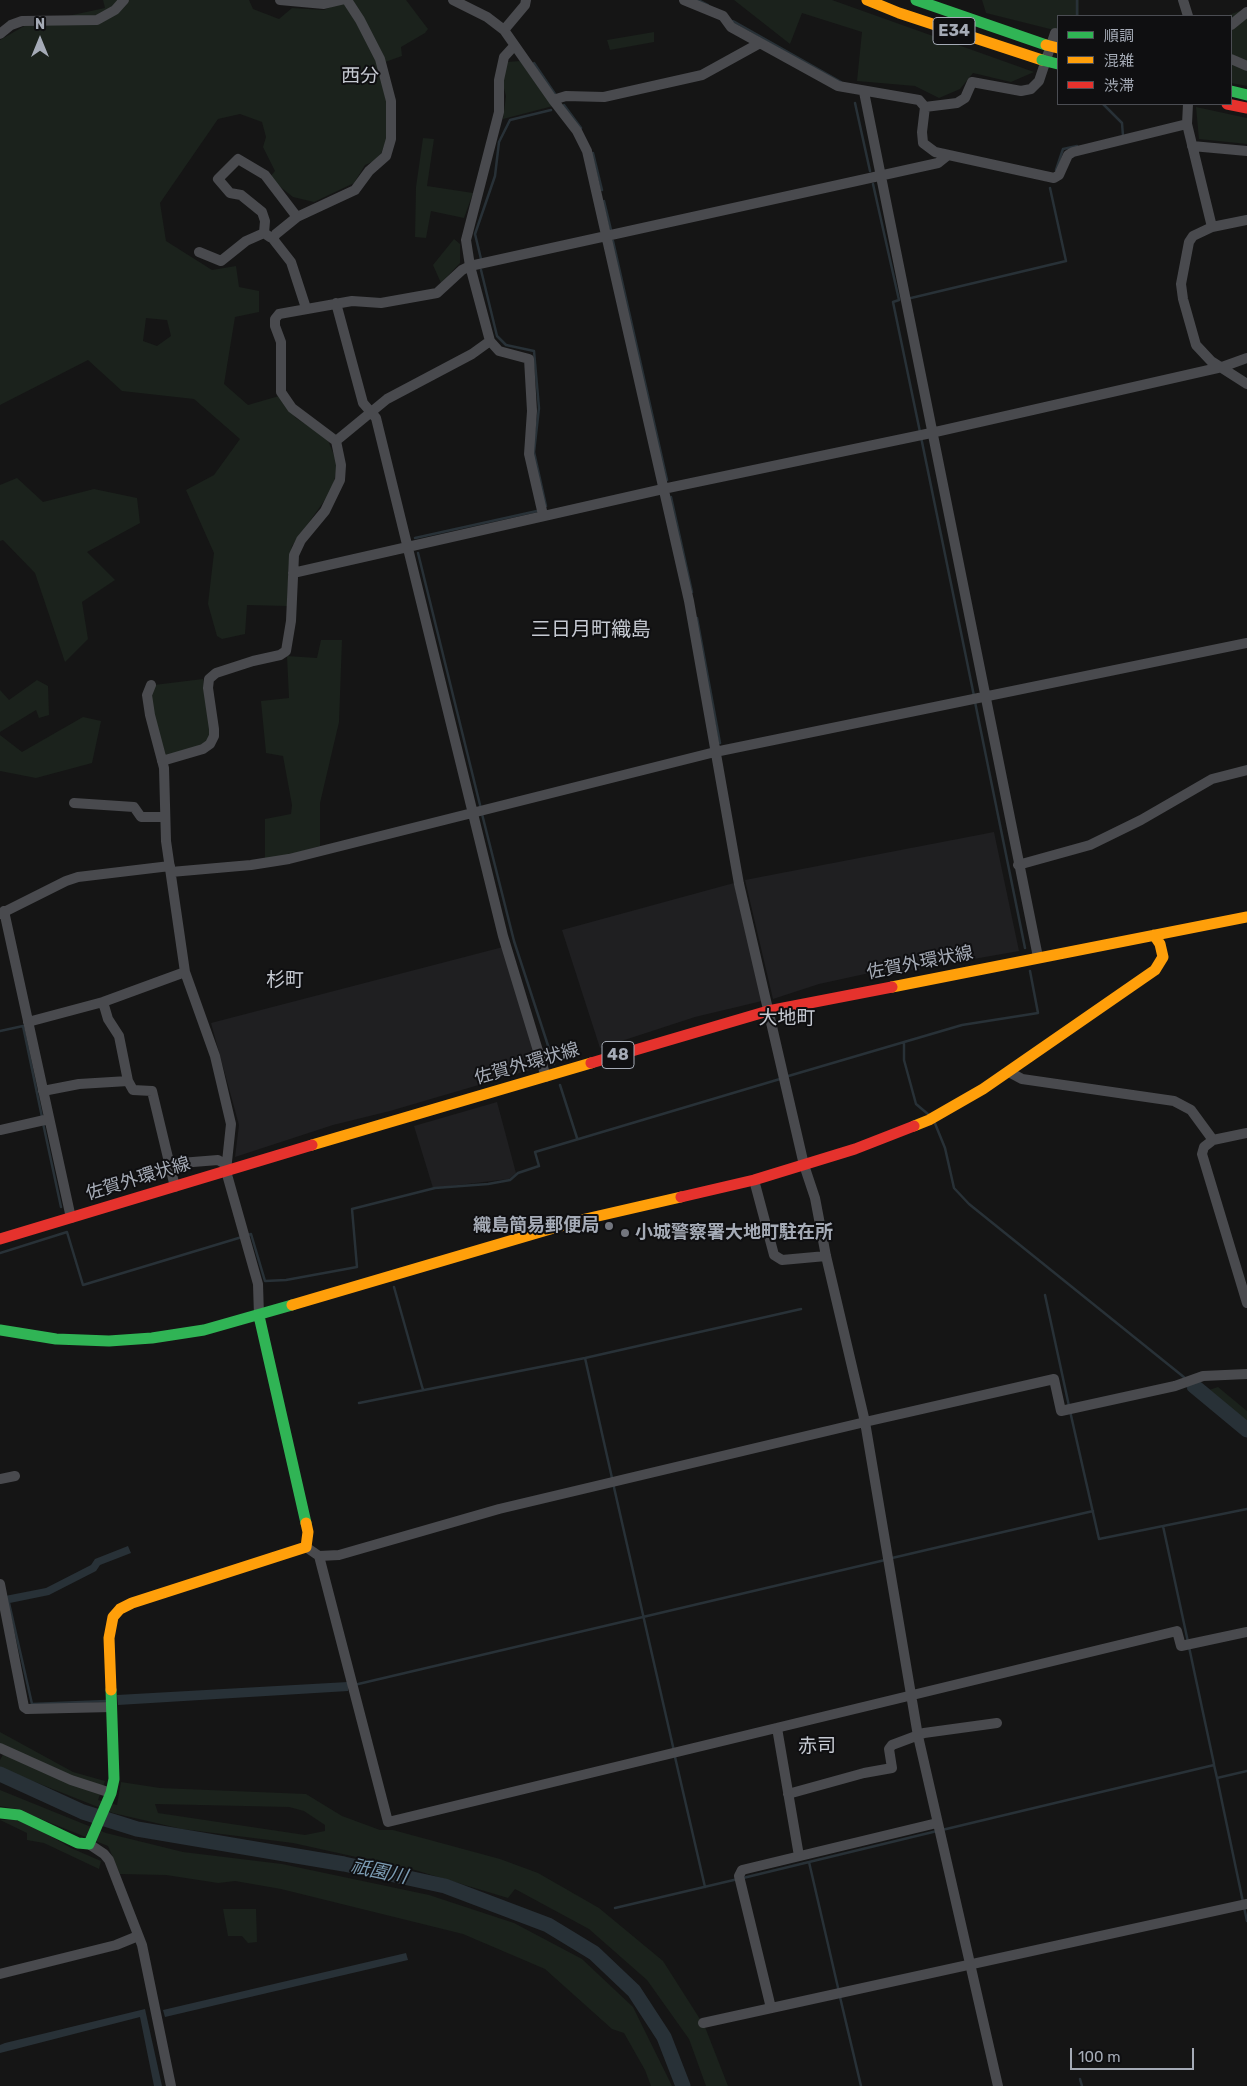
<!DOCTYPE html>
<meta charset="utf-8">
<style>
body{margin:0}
#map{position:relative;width:1247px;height:2086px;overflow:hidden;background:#151515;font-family:Rubik,"Noto Sans JP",sans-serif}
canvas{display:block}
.legend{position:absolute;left:1057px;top:15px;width:175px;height:90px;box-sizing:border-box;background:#0f0f11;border:1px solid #4b4d53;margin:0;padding:6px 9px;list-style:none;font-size:15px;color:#a5abb6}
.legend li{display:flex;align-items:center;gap:10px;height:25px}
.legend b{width:25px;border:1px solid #4b4d53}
.north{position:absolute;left:15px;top:15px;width:50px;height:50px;-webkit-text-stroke:4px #0f0f11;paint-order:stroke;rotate:0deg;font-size:14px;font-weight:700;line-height:20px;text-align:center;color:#a5abb6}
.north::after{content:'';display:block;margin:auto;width:18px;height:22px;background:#a5abb6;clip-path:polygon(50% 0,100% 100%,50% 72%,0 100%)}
.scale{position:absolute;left:1070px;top:2048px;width:124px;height:22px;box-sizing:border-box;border:2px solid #a5abb6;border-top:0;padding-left:6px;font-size:15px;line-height:18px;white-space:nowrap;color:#a5abb6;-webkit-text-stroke:4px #0f0f11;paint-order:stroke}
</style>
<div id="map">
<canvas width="1247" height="2086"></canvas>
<ul class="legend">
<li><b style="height:6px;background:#30b455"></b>順調</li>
<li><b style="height:6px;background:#ff9f0a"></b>混雑</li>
<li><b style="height:6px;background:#e5322d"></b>渋滞</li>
</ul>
<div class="north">N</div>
<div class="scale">100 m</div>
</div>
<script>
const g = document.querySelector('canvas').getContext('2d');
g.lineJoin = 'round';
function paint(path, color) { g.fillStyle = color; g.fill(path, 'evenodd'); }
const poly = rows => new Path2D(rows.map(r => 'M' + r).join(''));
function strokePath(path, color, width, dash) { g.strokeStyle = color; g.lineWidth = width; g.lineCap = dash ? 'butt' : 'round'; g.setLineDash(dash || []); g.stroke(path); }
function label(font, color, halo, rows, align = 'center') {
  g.font = font + ' Rubik,"Noto Sans JP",sans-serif'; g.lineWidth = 4; g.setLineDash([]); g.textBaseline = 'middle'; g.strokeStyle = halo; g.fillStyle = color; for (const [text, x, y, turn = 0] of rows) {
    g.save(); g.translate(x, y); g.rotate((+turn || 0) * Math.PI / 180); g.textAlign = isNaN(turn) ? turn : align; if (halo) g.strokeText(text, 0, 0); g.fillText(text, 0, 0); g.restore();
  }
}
paint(poly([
 [994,832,1019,951,900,972,874,972,819,984,773,999,745,880],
 [734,883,762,1001,695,1017,600,1048,562,930],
 [503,947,540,1067,390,1111,333,1125,235,1157,239,1125,211,1023],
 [497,1102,516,1173,509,1179,433,1188,414,1126]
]), '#1f1f21');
paint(poly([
 [103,0,249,0,253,9,279,19,292,8,324,10,346,0,406,0,428,29,425,33,401,47,402,56,385,62,387,138,379,159,365,165,354,183,314,202,293,197,269,178,275,171,263,147,266,137,262,122,240,114,218,119,160,203,166,241,212,270,236,266,239,287,259,291,259,312,235,317,224,384,248,405,279,396,296,418,327,438,338,465,332,490,292,546,289,562,287,606,247,605,245,634,222,639,217,636,208,604,214,553,186,490,214,475,240,439,194,399,122,391,88,360,0,405,0,40,26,25,105,8],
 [146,318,167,320,171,336,157,346,143,341],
 [734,0,832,0,1034,72,1011,82,973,73,960,89,939,98,915,86,857,81,862,32,802,13,790,44],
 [982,0,1079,0,1079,16,1058,16,1058,31,986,13],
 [1245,9,1247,9,1247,86,1231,83,1231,16,1226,16],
 [654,32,654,42,610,50,608,43,607,40],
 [520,61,553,106,503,119,506,96,502,81,507,62],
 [1196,107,1247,118,1247,144,1199,139],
 [423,138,434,139,427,186,473,193,464,218,431,211,426,238,415,237,416,187],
 [454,239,460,244,460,263,441,283,433,265],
 [17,478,43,502,94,489,137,498,140,523,87,552,115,580,82,602,88,639,65,662,35,573,3,540,0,541,0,485],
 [321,640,342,640,339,722,320,803,320,846,286,856,265,859,265,819,291,814,292,805,283,756,266,753,261,701,289,698,287,656,317,658],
 [203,679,211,731,206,744,164,757,150,699,154,685],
 [37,680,48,686,49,715,39,718,36,710,0,732,0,690,9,700],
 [83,717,101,721,92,763,36,778,0,771,0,735,22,752],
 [1218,1387,1247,1411,1247,1422,1209,1390],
 [0,1732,73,1772,105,1781,98,1800,117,1805,121,1782,160,1788,306,1794,342,1816,380,1830,393,1830,500,1859,538,1873,599,1908,663,1961,705,2027,728,2086,706,2086,689,2039,647,1980,589,1929,515,1889,508,1898,415,1870,293,1843,182,1829,113,1813,0,1768,0,1760,6,1749,0,1744],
 [155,1804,289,1807,304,1811,325,1825,325,1831,305,1835,158,1813],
 [0,1790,106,1833,183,1852,282,1864,429,1895,514,1923,582,1959,633,2007,672,2086,651,2086,645,2070,624,2033,612,2029,545,1969,463,1934,281,1889,235,1881,218,1883,166,1875,120,1874,108,1846,16,1809,0,1806],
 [0,1820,16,1820,35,1827,71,1848,101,1861,99,1869,44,1843,27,1840,27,1833],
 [223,1909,256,1909,257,1942,248,1943,242,1936,228,1936]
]), '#1b221c');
paint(poly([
 [128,1546,131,1553,100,1565,96,1571,49,1595,0,1605,0,1597,46,1588,91,1565,95,1559],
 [348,1682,348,1691,118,1705,117,1695],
 [406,1953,408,1960,165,2017,163,2010],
 [145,2009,162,2086,154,2086,140,2017,0,2053,0,2045,5,2043]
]), '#283137');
strokePath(poly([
 [698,0,708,5],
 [1077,16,1077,0],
 [733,21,841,82],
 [534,63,555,94],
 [855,103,870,171],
 [1103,104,1122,123,1123,136],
 [564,105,581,128],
 [593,153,602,190],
 [1056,170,1063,149,1077,146],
 [873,184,899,300,893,302,920,432],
 [604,201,611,230],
 [613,241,667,480],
 [481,259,475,234,495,176,499,142,510,120,551,110],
 [481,270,497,336,506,345,534,351,539,408,534,452,546,506],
 [911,298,1066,261,1050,188],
 [921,437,974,696],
 [671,497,692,592],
 [415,538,537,511],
 [418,553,481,809],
 [697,618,720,743],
 [975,702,1025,948],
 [482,814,514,941,554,1064],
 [0,1031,23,1026,42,1117],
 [904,1042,904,1060,916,1104,929,1115],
 [785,1077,962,1025,1038,1013,1030,971],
 [560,1085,577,1138],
 [934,1121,945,1148,954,1188,969,1204,1185,1378],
 [43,1123,61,1207],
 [248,1235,251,1234,265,1281,286,1280,357,1267,352,1209,435,1188,488,1184,510,1180,518,1173,539,1166,535,1152,780,1079],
 [0,1253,67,1232,83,1285,242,1237],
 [394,1287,423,1390],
 [1045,1295,1069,1406],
 [585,1358,612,1478],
 [359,1403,585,1358,801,1309],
 [1070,1411,1099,1539,1247,1509],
 [613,1483,674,1751],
 [1163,1526,1188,1642],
 [892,1558,1093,1511],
 [9,1603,32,1704,106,1701],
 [1189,1647,1214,1764],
 [354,1685,885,1560],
 [675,1757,705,1887],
 [1217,1778,1243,1902],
 [942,1830,1214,1765,1217,1778,1247,1771],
 [809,1862,839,1992],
 [743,1878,937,1831],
 [1244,1907,1247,1921],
 [615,1908,738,1879],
 [840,1997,861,2086],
 [1080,2079,1082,2086]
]), '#283137', 2.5);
strokePath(poly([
 [1194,1386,1247,1430],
 [0,1774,83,1812,137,1829,344,1864,445,1886,548,1925,594,1953,634,1991,664,2037,683,2086]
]), '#283137', 15);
strokePath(poly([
 [280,0,324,4,341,0],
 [453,0,487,17,504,30,553,100,577,131,587,151,689,601,739,884,804,1165,815,1198,826,1256,865,1422,918,1736,998,2086],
 [684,0,723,16,731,27,838,86,919,100,925,107,922,132,923,143,935,152,1054,178,1059,175,1068,155,1073,152,1187,124],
 [1183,0,1188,16],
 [1231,25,1247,12],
 [504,30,525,5,526,0],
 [0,34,11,25,22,21,97,20,115,10,124,0],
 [514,46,504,57,499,80,499,112,466,240,470,266,490,341,499,351,529,359,532,411,529,454,543,515],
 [1231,59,1247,66],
 [864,92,1038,957],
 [553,100,566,96,604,97,702,75,760,43],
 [1188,104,1187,124,1212,227,1193,236,1189,242,1181,284,1183,299,1196,345,1211,361,1247,384],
 [925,107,957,103,965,98,972,82,1021,91,1031,89,1039,81,1055,33,1058,34],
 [1192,146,1247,151],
 [1212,227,1247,220],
 [264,233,265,221,262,212,241,195,230,193,218,179,238,159,265,175,297,217],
 [199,252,221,261,246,241,264,233,270,237],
 [336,303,363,403,376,418,503,936,546,1077],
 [306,308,291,262,273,239,276,234,297,217,355,190,369,171,386,156,391,139,391,101,380,59,360,20,347,0],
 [336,441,387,399,472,354,490,341],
 [293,573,663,489,931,433,1222,367,1247,358],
 [151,685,147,695,150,715,164,768,166,841,185,972,215,1056,231,1124,226,1171,258,1284,259,1316],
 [162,761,203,749,210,744,214,736,214,729,208,688,209,679,216,673,253,661,280,655,286,651,291,621,294,555,301,540,325,511,340,480,341,465,336,441,292,408,281,392,281,342,275,326,275,319,279,314,352,301,381,303,437,293,462,270,470,266,938,163,948,155],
 [74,803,134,807,141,817,165,817],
 [1018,865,1090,845,1141,820,1212,779,1247,770],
 [171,872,251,865,289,859,715,752,1247,643],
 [4,911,71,1218],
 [0,914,66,881,78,877,170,866],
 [103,1002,108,1019,119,1036,128,1081,133,1090,152,1091,175,1187],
 [28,1022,103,1002,185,972],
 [1009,1072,1022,1079,1174,1101,1191,1110,1213,1140,1247,1133],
 [43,1091,79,1084,128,1081],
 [0,1130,49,1119],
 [1213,1140,1204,1147,1202,1154,1247,1303],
 [168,1164,218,1160,225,1164],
 [754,1180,774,1255,782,1260,826,1256],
 [0,1479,15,1476],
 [306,1547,319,1556,339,1555,499,1509,865,1422,1054,1379,1061,1411,1175,1386,1203,1376,1247,1374],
 [319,1556,388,1822,1177,1631,1181,1646,1247,1632],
 [0,1584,24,1707,27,1709,112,1707],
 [777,1728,799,1856],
 [0,1748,71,1780,111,1793],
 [788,1794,864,1773,892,1768,889,1749,892,1745,924,1733,997,1723],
 [89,1844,104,1854,109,1860,142,1945,171,2086],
 [0,1974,116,1945,138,1936],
 [771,2008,739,1876,742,1870,937,1823],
 [703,2023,1247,1904]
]), '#494a4e', 10);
strokePath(poly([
 [916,0,1046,45],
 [1231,91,1247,95],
 [259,1316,306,1523],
 [0,1330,56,1339,109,1341,152,1338,204,1330,292,1305],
 [0,1813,19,1815,78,1843,89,1844,111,1793,114,1779,111,1690]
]), '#30b455', 11);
strokePath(poly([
 [867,0,899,13,1042,60],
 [892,987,1247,917],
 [914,1126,929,1120,983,1089,1155,970,1163,957,1160,944,1154,935],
 [312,1145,591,1063],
 [292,1305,581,1220,681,1197],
 [111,1690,109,1638,113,1617,120,1609,132,1603,306,1547,308,1532,306,1523]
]), '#ff9f0a', 11);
strokePath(poly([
 [1227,104,1247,108],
 [591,1063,768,1011,892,987],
 [681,1197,754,1180,855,1149,914,1126],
 [0,1239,312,1145]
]), '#e5322d', 11);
strokePath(poly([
 [1042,60,1058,64]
]), '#30b455', 11);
strokePath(poly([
 [1046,45,1058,48]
]), '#ff9f0a', 11);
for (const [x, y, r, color] of [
 [609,1226,5,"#73767e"],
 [625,1233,5,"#73767e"]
]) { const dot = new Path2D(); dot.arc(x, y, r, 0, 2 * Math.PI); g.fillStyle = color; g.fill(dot); strokePath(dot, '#0f0f11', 2); }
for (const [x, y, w] of [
 [954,31,42],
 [618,1055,32]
]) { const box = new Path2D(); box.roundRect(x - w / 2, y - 13.5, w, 27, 4); g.fillStyle = '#0f0f11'; g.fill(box); strokePath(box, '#a5abb6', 1); }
label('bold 16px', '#a5abb6', null, [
 ["E34",954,31],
 ["48",618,1055]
]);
label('18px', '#a5abb6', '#0f0f11', [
 ["佐賀外環状線",920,963,-11],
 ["佐賀外環状線",527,1064,-16],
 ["佐賀外環状線",138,1179,-17]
]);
label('bold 18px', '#a5abb6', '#0f0f11', [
 ["織島簡易郵便局",599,1226],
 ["小城警察署大地町駐在所",635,1233,"left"]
], 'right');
label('19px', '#c6cad2', '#0f0f11', [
 ["西分",360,77],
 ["杉町",285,981],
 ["大地町",787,1019],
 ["赤司",817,1747]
]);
label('italic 19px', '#7b9bb2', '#0f0f11', [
 ["祇園川",379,1872,12]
]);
label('20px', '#c6cad2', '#0f0f11', [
 ["三日月町織島",591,630]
]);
</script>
